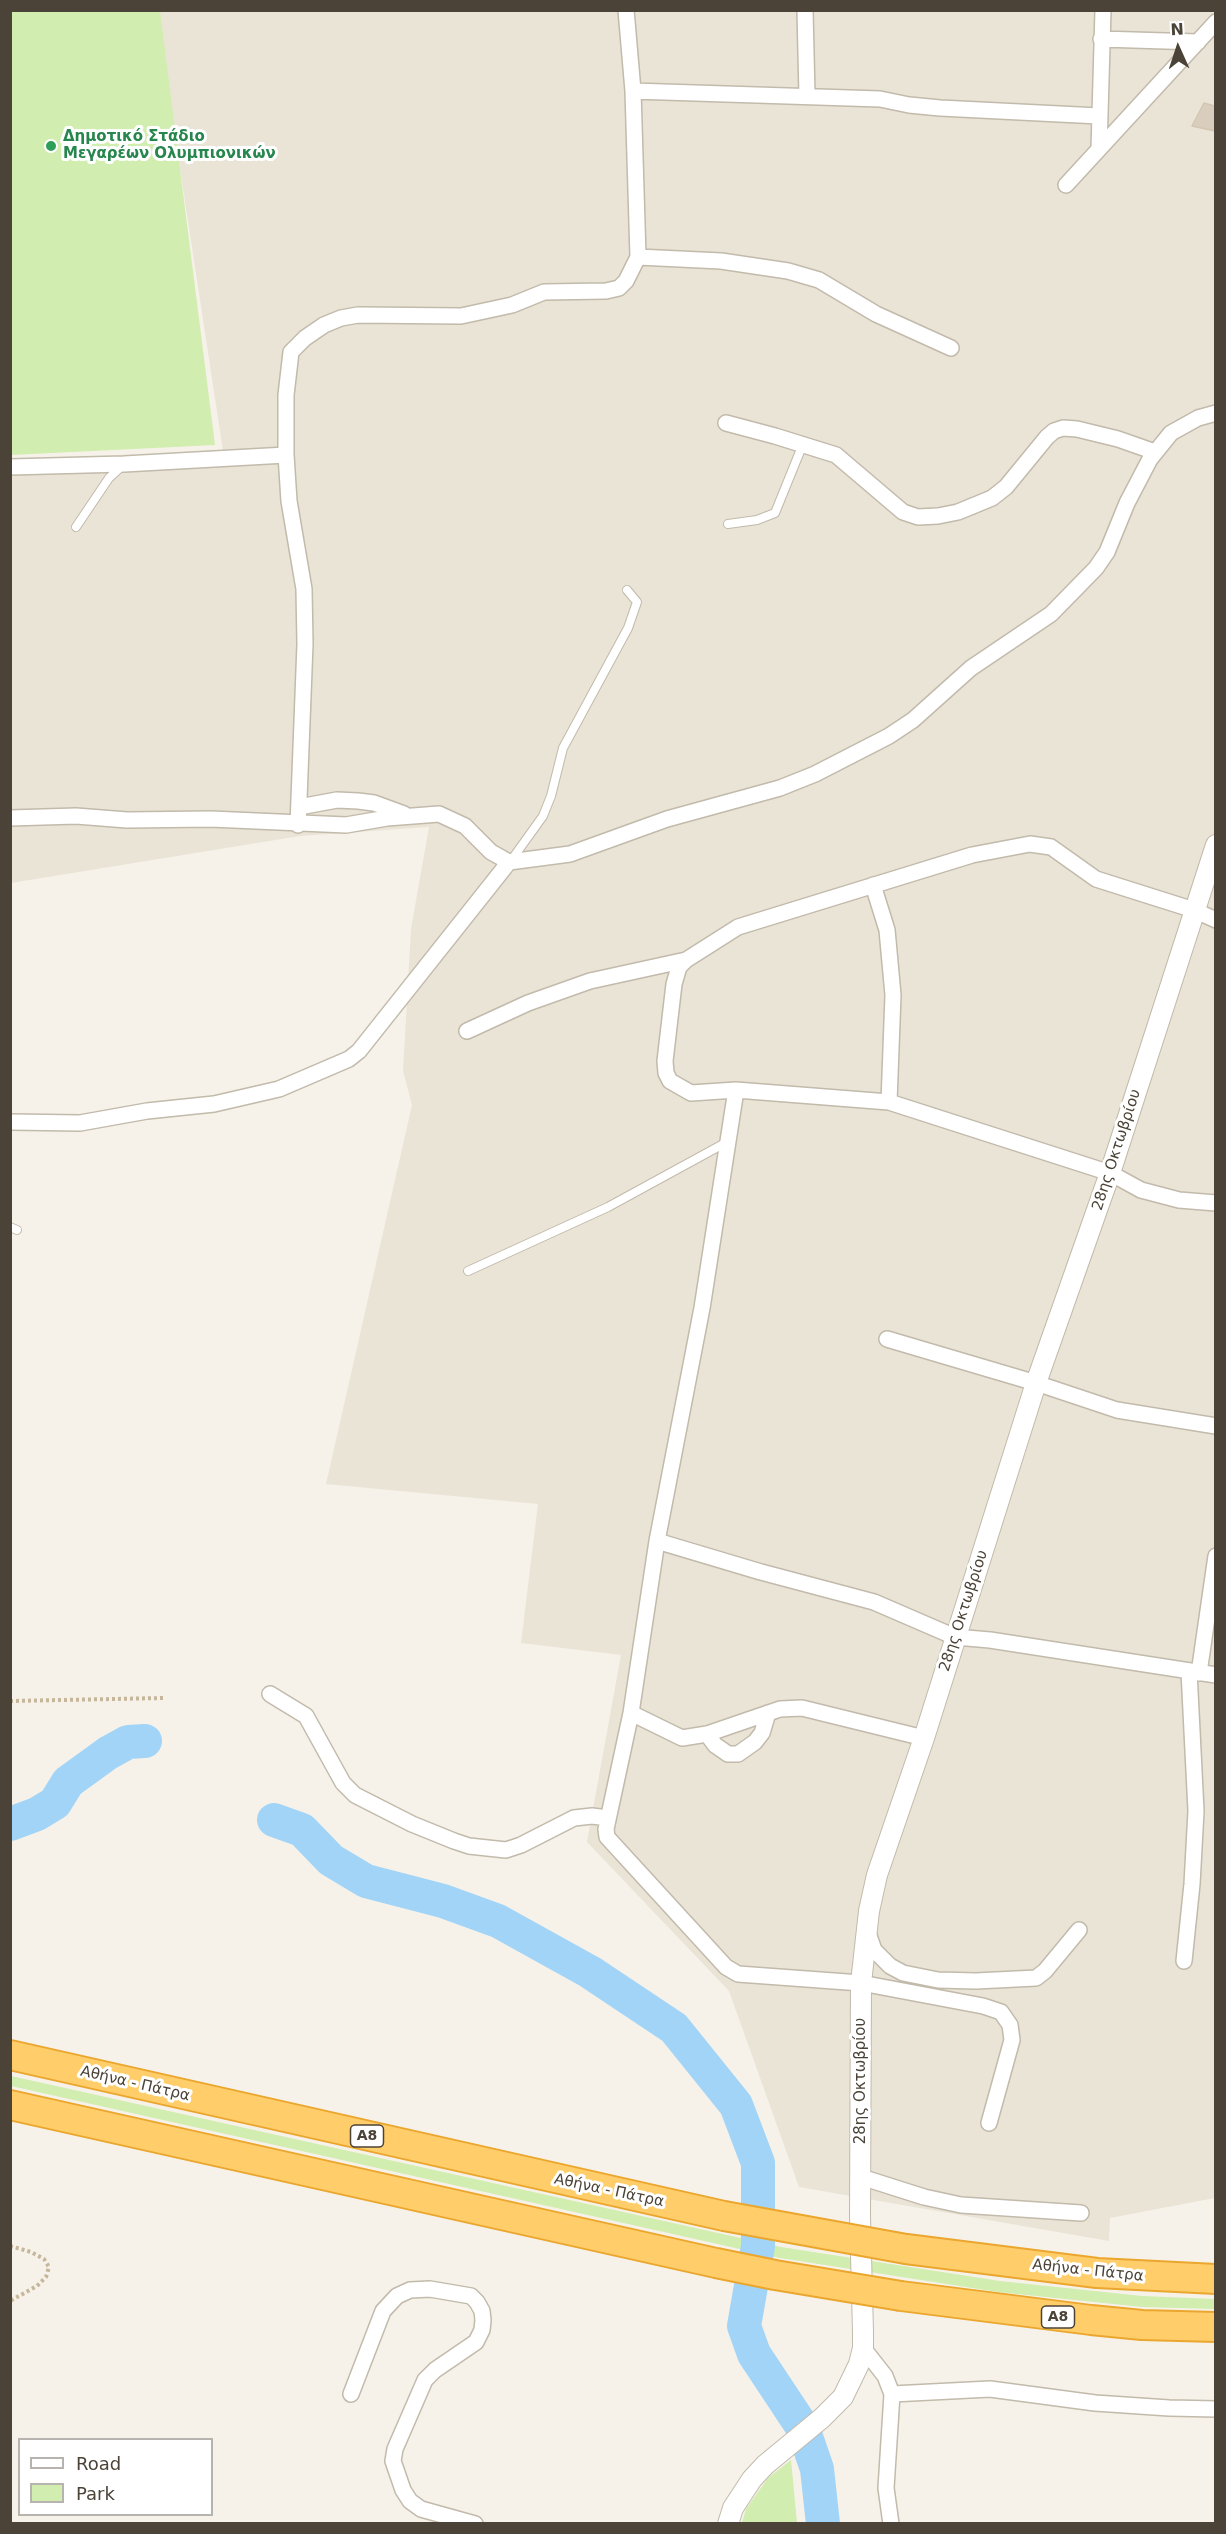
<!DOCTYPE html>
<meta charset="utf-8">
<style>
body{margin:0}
#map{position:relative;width:1226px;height:2534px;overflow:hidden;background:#f6f2e9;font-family:"DejaVu Sans",sans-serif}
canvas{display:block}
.frame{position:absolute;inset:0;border:12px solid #4b4337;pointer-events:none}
.legend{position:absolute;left:18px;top:2438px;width:195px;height:78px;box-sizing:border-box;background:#fff;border:2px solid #b7b4af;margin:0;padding:8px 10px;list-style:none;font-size:18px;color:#4b4337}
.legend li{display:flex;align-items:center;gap:12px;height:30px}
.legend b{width:30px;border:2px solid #b7b4af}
.north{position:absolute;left:1148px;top:18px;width:60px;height:60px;-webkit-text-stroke:4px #fff;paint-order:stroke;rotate:357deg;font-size:16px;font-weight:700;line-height:24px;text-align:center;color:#4b4337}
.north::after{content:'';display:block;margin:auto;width:21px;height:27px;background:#4b4337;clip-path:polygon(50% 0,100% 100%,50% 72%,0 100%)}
</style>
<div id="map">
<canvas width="1226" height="2534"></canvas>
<div class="frame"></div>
<ul class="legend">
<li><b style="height:8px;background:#fff"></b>Road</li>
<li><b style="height:16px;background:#d1edaf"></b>Park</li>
</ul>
<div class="north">N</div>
</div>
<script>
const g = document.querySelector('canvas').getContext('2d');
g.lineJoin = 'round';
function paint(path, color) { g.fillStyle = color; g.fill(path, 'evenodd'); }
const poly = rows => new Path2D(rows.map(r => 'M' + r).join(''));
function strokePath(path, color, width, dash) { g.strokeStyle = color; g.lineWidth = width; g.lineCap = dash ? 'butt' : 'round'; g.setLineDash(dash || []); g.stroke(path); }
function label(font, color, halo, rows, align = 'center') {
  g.font = font + ' "DejaVu Sans",sans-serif'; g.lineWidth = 6; g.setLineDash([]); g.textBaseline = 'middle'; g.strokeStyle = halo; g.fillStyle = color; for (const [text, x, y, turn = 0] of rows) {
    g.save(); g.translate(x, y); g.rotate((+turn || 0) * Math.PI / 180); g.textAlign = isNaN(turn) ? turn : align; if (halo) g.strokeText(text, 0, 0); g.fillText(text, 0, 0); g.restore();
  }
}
paint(poly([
 [156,11,1215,11,1215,2198,1110,2218,1109,2241,799,2187,729,1991,587,1842,621,1655,521,1643,538,1504,326,1484,412,1105,403,1071,411,929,429,827,300,836,11,883,10,474,225,464]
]), '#eae4d7');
paint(poly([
 [10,11,160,11,215,445,11,455],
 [11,2076,781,2247,1000,2281,1142,2296,1215,2299,1215,2309,1142,2307,998,2292,780,2258,11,2086],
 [791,2460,797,2523,742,2523,746,2509,768,2478]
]), '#d1edaf');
strokePath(poly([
 [274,1820,302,1830,331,1860,366,1881,443,1901,498,1921,590,1972,674,2028,736,2105,758,2163,758,2246,744,2326,754,2354,803,2428,817,2469,823,2524],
 [10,1824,37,1814,55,1803,68,1782,108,1753,128,1742,145,1741]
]), '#a1d4f7', 34);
const building = poly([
 [1204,103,1215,106,1215,131,1192,126,1204,103]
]);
paint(building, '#d9cebe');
strokePath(building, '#d4c6b0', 1.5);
const service = poly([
 [728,524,757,520,775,513,803,444],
 [76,527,109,478,123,465],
 [510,862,543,816,551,796,563,748,628,628,637,602,627,590],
 [10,1227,17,1230],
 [468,1271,608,1207,727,1142]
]);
const minor = poly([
 [805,10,807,96],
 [1101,39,1198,42],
 [633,91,880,99,909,105,940,108,1099,116],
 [1099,149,1103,10],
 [1066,185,1216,22],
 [638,257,721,261,788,271,819,280,876,314,951,348],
 [726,423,775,436,836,455,903,512,918,517,938,516,958,512,992,498,1006,487,1047,437,1054,431,1063,428,1077,429,1118,439,1155,452],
 [10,467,124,464,286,455],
 [299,807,337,800,358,801,374,803,404,814],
 [10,818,76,816,127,820,211,819,346,825,387,818,439,814,465,826,491,852,509,862,570,854,667,819,780,788,815,774,889,736,913,720,971,668,1051,614,1096,568,1107,552,1127,503,1150,459,1171,433,1198,418,1216,413],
 [298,825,305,644,304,589,289,501,286,455,286,395,291,352,305,338,324,325,341,318,358,315,461,316,512,305,544,292,606,291,619,288,626,281,638,257,633,91,626,10],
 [873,885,887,930,893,995,889,1102],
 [1216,920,1194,910,1096,879,1051,847,1030,844,972,855,738,927,686,960,679,967,674,984,665,1061,666,1073,670,1081,691,1093,736,1090,889,1102,1110,1173,1141,1190,1179,1200,1216,1203],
 [467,1031,528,1003,590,981,686,960],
 [736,1090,702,1308,657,1541,631,1713,606,1829,607,1837,726,1967,738,1974,861,1983,983,2006,1001,2012,1010,2025,1012,2040,989,2123],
 [10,1122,80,1123,147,1111,214,1104,279,1089,349,1059,359,1051,509,862],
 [887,1339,1036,1383,1117,1410,1216,1426],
 [657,1541,761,1572,874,1602,955,1637,990,1640,1216,1675],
 [1199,1673,1216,1556],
 [270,1694,306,1716,343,1783,355,1795,412,1824,454,1841,469,1846,506,1850,521,1845,574,1818,592,1816,608,1818],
 [631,1713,682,1738,707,1734,780,1709,802,1708,924,1738],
 [707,1734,715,1745,728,1754,738,1754,755,1742,762,1733,768,1713],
 [868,1933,874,1950,890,1966,903,1973,938,1980,976,1981,1036,1978,1045,1971,1079,1930],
 [1184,1961,1192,1884,1196,1811,1189,1671],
 [861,2177,924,2197,961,2205,1081,2213],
 [863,2348,885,2376,892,2394,886,2488,891,2524],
 [351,2394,383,2311,397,2296,410,2290,430,2289,471,2296,477,2302,482,2311,483,2320,482,2330,476,2342,435,2370,425,2380,395,2449,393,2461,403,2490,410,2501,421,2509,475,2524],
 [892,2394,990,2389,1095,2403,1169,2408,1216,2409]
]);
const tertiary = poly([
 [728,2524,733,2508,752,2479,765,2465,822,2418,843,2397,859,2364,863,2348,863,2332,860,2216,861,1983,869,1911,877,1875,924,1738,1036,1383,1110,1173,1216,845]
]);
const motorway = poly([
 [10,2055,724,2216],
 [10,2105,716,2263],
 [906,2249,1097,2273,1216,2279],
 [901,2296,1091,2320,1142,2325,1216,2327]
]);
strokePath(service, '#c2baab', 10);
strokePath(minor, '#c2baab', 18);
strokePath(tertiary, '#c2baab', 22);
strokePath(motorway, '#eba62e', 32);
strokePath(poly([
 [10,1701,164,1698],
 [10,2246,31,2252,44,2259,49,2267,46,2277,37,2286,10,2301]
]), '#c6b69b', 4, [3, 3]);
strokePath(service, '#fff', 8);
strokePath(minor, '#fff', 15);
strokePath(tertiary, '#fff', 20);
strokePath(motorway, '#ffce6b', 28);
const motorwayBridge = poly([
 [724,2216,906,2249],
 [716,2263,775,2275,901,2296]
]);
strokePath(motorwayBridge, '#eba62e', 32, []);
strokePath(motorwayBridge, '#ffce6b', 28);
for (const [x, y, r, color] of [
 [51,146,6,"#2e9e5b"]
]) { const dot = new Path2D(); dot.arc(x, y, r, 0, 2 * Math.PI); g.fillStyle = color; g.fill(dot); strokePath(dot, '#fff', 2); }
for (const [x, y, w] of [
 [367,2136,33],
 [1058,2317,33]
]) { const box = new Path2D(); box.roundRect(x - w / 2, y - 11, w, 22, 4.5); g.fillStyle = '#fff'; g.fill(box); strokePath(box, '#4b4337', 1.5); }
label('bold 14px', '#4b4337', null, [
 ["Α8",367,2136],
 ["Α8",1058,2317]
]);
label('bold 15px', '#27864d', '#fff', [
 ["Δημοτικό Στάδιο",63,137],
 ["Μεγαρέων Ολυμπιονικών",63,154]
], 'left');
label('15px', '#4b4337', '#fff', [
 ["28ης Οκτωβρίου",1117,1150,-72],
 ["28ης Οκτωβρίου",964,1611,-72],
 ["28ης Οκτωβρίου",861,2081,-90],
 ["Αθήνα - Πάτρα",135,2084,13],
 ["Αθήνα - Πάτρα",609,2191,12],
 ["Αθήνα - Πάτρα",1088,2271,6]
]);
</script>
